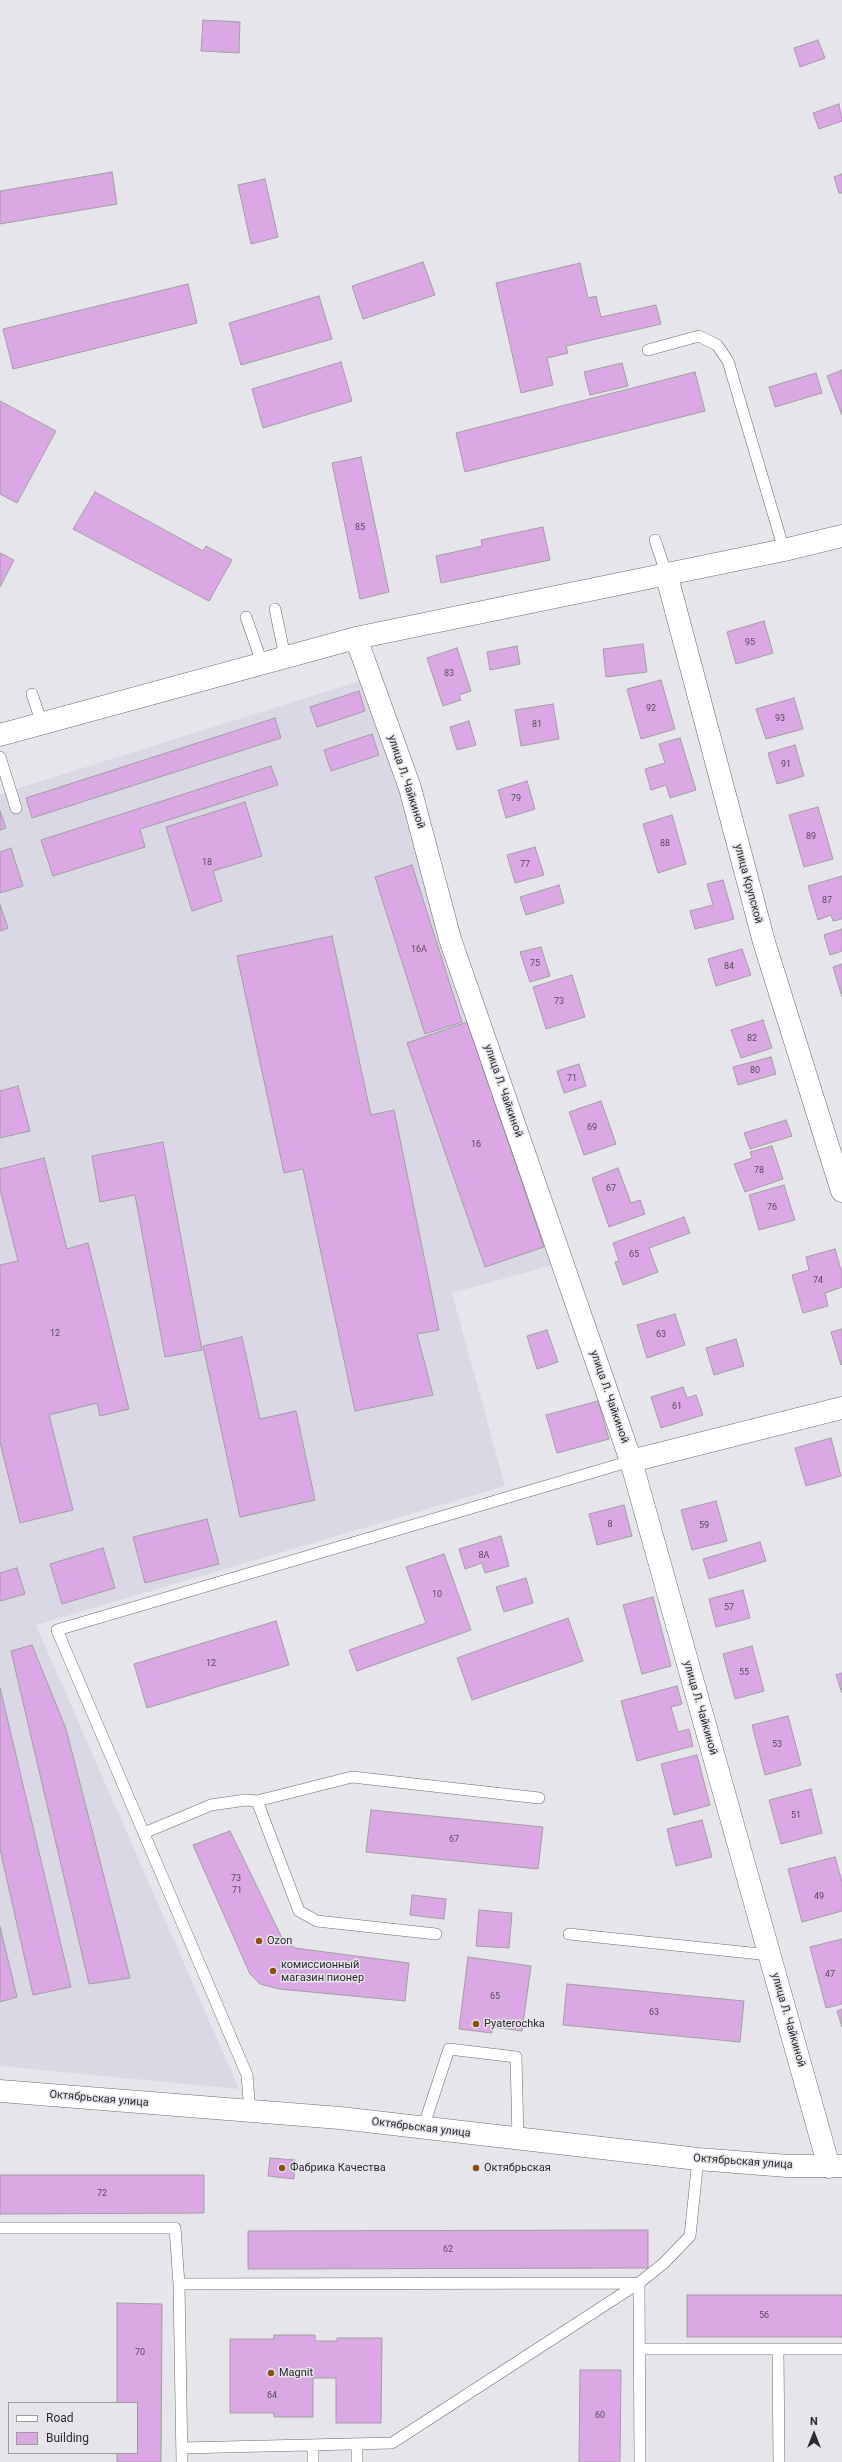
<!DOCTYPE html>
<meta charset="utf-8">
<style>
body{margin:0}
#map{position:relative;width:842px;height:2462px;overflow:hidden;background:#e6e5eb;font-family:Roboto,sans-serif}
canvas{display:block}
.legend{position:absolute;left:8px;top:2402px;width:130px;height:52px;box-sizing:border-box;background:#e6e5eb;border:1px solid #9b9b9f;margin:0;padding:5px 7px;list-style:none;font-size:12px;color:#2b2b2d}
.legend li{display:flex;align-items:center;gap:8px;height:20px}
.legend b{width:20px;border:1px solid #9b9b9f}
.north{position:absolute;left:794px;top:2414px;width:40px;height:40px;-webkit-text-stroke:3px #e6e5eb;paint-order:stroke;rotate:0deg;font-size:11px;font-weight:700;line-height:16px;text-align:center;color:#2b2b2d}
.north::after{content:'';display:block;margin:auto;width:14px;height:18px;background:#2b2b2d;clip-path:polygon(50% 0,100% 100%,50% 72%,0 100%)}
</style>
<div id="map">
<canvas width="842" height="2462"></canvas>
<ul class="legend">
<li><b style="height:5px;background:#fff"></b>Road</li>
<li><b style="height:11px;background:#dba8e5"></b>Building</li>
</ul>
<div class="north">N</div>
</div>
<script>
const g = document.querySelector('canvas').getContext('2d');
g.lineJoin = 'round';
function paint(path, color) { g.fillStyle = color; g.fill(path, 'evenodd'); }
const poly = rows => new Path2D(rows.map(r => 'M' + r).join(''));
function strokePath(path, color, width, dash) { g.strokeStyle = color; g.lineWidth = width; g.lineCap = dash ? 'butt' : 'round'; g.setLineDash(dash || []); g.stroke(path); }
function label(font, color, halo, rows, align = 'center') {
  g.font = font + ' Roboto,sans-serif'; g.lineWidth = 3; g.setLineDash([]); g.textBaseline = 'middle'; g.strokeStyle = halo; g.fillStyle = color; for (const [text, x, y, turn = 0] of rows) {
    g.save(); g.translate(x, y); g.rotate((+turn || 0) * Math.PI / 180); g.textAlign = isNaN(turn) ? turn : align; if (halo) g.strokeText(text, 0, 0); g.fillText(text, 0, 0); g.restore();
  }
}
paint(poly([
 [363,680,567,1261,452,1293,505,1486,36,1625,239,2089,0,2066,0,794]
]), '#dad8e5');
const building = poly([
 [203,20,240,22,239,53,201,51,203,20],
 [818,40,825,58,800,67,794,48,818,40],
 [839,104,842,121,819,129,813,113,839,104],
 [112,172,117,204,0,224,0,191,112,172],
 [842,174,842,193,839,193,834,177,842,174],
 [265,179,278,237,251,244,238,185,265,179],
 [423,262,435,295,363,319,352,286,423,262],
 [580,263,588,298,596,296,601,317,656,305,661,324,566,346,568,353,547,358,553,385,521,393,496,283,580,263],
 [188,284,197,323,13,369,3,329,188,284],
 [319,296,332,339,241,365,229,323,319,296],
 [341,362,352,401,263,428,252,389,341,362],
 [622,363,628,386,590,395,584,372,622,363],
 [842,370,842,415,827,376,842,370],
 [695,372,705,411,465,472,456,433,695,372],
 [816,373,822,393,775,407,769,387,816,373],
 [0,401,56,431,17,503,0,494,0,401],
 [361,457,389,592,360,599,332,463,361,457],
 [95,492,203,551,206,546,232,560,209,601,73,529,95,492],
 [543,527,550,560,441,583,436,556,482,546,481,540,543,527],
 [0,553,14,560,0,587,0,553],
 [764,621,773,653,736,664,727,632,764,621],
 [643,644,647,672,606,677,603,649,643,644],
 [517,646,520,664,490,670,487,652,517,646],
 [457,648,471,691,459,695,461,700,443,706,427,658,457,648],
 [661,680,675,729,641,739,627,689,661,680],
 [359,691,365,711,317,727,310,707,359,691],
 [794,698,803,729,766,739,756,709,794,698],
 [553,704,559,739,521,746,515,710,553,704],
 [275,718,281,738,32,818,26,798,275,718],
 [469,721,476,745,457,750,450,727,469,721],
 [372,734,379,755,331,771,324,750,372,734],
 [680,738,696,790,670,798,666,785,651,790,645,769,665,763,659,744,680,738],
 [795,745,804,776,777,784,768,753,795,745],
 [271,766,278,785,140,829,145,847,53,876,41,840,271,766],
 [527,781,535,809,506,818,498,790,527,781],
 [245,802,262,856,213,871,222,901,192,911,166,827,245,802],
 [818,807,833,859,804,867,789,815,818,807],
 [0,811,6,828,0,830,0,811],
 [672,815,686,864,658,873,643,824,672,815],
 [535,847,544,875,515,883,507,855,535,847],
 [11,848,23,886,0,893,0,852,11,848],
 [412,865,462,1022,425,1034,375,877,412,865],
 [842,876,842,919,833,921,831,915,818,920,808,886,842,876],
 [723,880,734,919,695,929,690,911,713,905,707,884,723,880],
 [559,885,564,903,526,915,520,897,559,885],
 [0,905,8,928,0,931,0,905],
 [842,929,842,951,830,955,824,935,842,929],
 [332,936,371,1115,394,1110,439,1330,417,1334,433,1395,355,1411,303,1169,284,1173,237,956,332,936],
 [541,947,550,976,530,982,520,952,541,947],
 [742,949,751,975,716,986,708,959,742,949],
 [842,964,842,997,833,967,842,964],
 [572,975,585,1017,546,1029,533,987,572,975],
 [763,1020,772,1048,741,1058,731,1030,763,1020],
 [467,1022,544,1247,485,1267,407,1043,467,1022],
 [771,1057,776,1074,738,1085,733,1067,771,1057],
 [579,1064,586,1086,564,1093,557,1071,579,1064],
 [18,1086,30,1131,0,1138,0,1091,18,1086],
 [601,1101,616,1144,584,1155,569,1112,601,1101],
 [786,1120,792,1136,750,1149,744,1133,786,1120],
 [163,1142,202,1350,165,1357,135,1195,100,1202,92,1156,163,1142],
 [772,1146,783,1179,745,1192,734,1164,752,1158,750,1152,772,1146],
 [44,1158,67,1249,88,1243,129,1409,100,1416,97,1403,49,1415,73,1510,20,1523,0,1442,0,1265,18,1261,0,1189,0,1169,44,1158],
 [618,1168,631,1203,640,1200,645,1214,609,1227,592,1178,618,1168],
 [784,1185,795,1220,759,1230,749,1195,784,1185],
 [684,1217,690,1233,649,1248,658,1272,623,1285,615,1262,619,1261,613,1243,684,1217],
 [835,1249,842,1273,842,1287,825,1293,828,1306,803,1313,792,1275,809,1270,806,1257,835,1249],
 [675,1314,685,1345,647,1358,637,1325,675,1314],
 [842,1329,842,1364,841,1365,831,1332,842,1329],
 [547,1330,558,1362,537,1369,527,1336,547,1330],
 [242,1337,260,1419,296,1411,315,1500,240,1517,203,1346,242,1337],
 [736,1339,744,1366,714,1375,706,1348,736,1339],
 [683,1387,687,1398,696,1395,703,1415,661,1428,651,1397,683,1387],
 [598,1401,609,1439,557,1453,546,1415,598,1401],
 [831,1438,841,1476,806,1486,795,1448,831,1438],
 [716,1501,727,1541,692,1550,681,1510,716,1501],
 [624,1505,632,1536,597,1545,589,1514,624,1505],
 [207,1519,219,1564,145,1583,133,1537,207,1519],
 [501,1536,509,1566,485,1573,482,1563,465,1569,459,1549,501,1536],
 [760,1542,766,1561,709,1579,703,1559,760,1542],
 [103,1548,115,1588,62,1604,50,1564,103,1548],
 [444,1554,471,1630,357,1671,349,1650,426,1623,406,1567,444,1554],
 [17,1568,25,1594,0,1601,0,1573,17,1568],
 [526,1578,533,1603,504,1612,496,1587,526,1578],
 [743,1590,750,1618,716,1627,709,1599,743,1590],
 [653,1597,671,1666,642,1674,623,1605,653,1597],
 [568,1618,583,1661,472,1700,457,1658,568,1618],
 [276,1621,289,1665,147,1708,134,1664,276,1621],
 [32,1645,66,1729,130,1978,89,1984,11,1651,32,1645],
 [752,1646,764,1691,735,1699,723,1654,752,1646],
 [842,1673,842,1693,836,1675,842,1673],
 [677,1686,682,1704,671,1707,678,1732,689,1729,693,1746,637,1761,621,1701,677,1686],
 [0,1688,71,1987,33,1995,0,1849,0,1688],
 [788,1716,801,1765,765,1775,752,1725,788,1716],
 [697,1755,710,1805,674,1815,661,1764,697,1755],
 [811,1789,822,1833,781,1844,769,1800,811,1789],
 [371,1810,543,1827,538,1869,366,1852,371,1810],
 [702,1820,712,1857,676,1866,667,1829,702,1820],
 [230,1831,282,1938,295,1948,409,1963,405,2001,279,1989,260,1984,250,1974,193,1845,230,1831],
 [835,1857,842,1882,842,1911,802,1922,788,1869,835,1857],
 [412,1895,446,1899,444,1919,410,1915,412,1895],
 [479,1910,512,1913,509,1948,476,1946,479,1910],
 [0,1927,17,1997,0,2002,0,1927],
 [842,1939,842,2004,826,2008,810,1947,842,1939],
 [468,1957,531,1966,522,2031,492,2027,492,2033,459,2029,468,1957],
 [567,1984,744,2001,740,2042,563,2025,567,1984],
 [842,2009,842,2027,837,2011,842,2009],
 [270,2158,295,2160,294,2179,268,2176,270,2158],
 [0,2175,204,2175,204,2213,0,2214,0,2175],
 [648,2230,648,2268,248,2269,248,2231,648,2230],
 [687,2295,842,2295,842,2337,687,2337,687,2295],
 [117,2303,162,2304,161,2462,117,2462,117,2453,137,2453,137,2403,117,2403,117,2303],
 [274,2335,315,2335,315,2341,337,2341,337,2338,382,2338,381,2423,336,2423,336,2378,313,2378,313,2417,274,2417,274,2413,230,2413,230,2339,274,2339,274,2335],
 [580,2370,621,2370,620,2462,579,2462,580,2370]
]);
paint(building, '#dba8e5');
strokePath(building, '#a29ea3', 1);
const service = poly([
 [648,350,699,336,717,345,728,361,784,550],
 [655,540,666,573],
 [275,609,285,657],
 [246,617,262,663],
 [32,694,42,724],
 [0,757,16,808],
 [257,1801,299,1911,317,1921,436,1934],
 [144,1833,211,1805,246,1800,257,1801,352,1777,539,1798],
 [569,1934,770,1955],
 [250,2111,247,2075,57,1630,631,1461],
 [423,2128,449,2049,516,2057,518,2139],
 [0,2228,175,2228,179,2284,639,2283,664,2263,690,2236,698,2159],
 [179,2284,182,2462],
 [640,2349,842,2349],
 [778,2349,779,2462],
 [357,2444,357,2462],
 [182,2448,392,2443,639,2283,640,2462],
 [313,2462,313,2445]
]);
const minor = poly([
 [666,573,764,942,842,1191],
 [356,638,410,788,450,939,631,1461,829,2167],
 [0,735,356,638,784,550,842,536],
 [631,1461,842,1408]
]);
const secondary = poly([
 [0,2091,340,2118,698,2159,787,2166,842,2166]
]);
strokePath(service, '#6c6b70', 12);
strokePath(minor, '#6c6b70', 23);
strokePath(secondary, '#6c6b70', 23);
strokePath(service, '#fff', 11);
strokePath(minor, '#fff', 22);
strokePath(secondary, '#fff', 22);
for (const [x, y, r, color] of [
 [259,1941,4,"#8b520b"],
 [273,1971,4,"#8b520b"],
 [476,2024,4,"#8b520b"],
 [282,2168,4,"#8b520b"],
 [476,2168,4,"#8b520b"],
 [271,2373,4,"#8b520b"]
]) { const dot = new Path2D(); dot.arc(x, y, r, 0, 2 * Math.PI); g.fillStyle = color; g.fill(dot); strokePath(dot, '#e6e5eb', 1.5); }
label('9px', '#574a5b', null, [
 ["85",360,528],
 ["95",750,643],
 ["83",449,674],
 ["92",651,709],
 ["93",780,719],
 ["81",537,725],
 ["91",786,765],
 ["79",516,799],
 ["89",811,837],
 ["88",665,844],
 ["18",207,863],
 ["77",525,865],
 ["87",827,901],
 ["16А",419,950],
 ["75",535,964],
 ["84",729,967],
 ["73",559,1002],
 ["82",752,1039],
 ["80",755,1071],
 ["71",572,1079],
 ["69",592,1128],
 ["16",476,1145],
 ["78",759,1171],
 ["67",611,1189],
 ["76",772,1208],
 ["65",634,1255],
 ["74",818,1281],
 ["12",55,1334],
 ["63",661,1335],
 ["61",677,1407],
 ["8",610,1525],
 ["59",704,1526],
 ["8А",484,1556],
 ["10",437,1595],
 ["57",729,1608],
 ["12",211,1664],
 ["55",744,1673],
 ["53",777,1745],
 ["51",796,1816],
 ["67",454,1840],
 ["73",236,1879],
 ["71",237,1891],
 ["49",819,1897],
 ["47",830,1975],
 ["65",495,1997],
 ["63",654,2013],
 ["72",102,2194],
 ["62",448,2250],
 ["56",764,2316],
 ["70",140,2353],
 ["64",272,2396],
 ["60",600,2416]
]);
label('11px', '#2b2b2d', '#e6e5eb', [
 ["улица Л. Чайкиной",406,782,72],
 ["улица Крупской",748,884,75],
 ["улица Л. Чайкиной",503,1091,71],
 ["улица Л. Чайкиной",609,1397,71],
 ["улица Л. Чайкиной",700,1708,74],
 ["улица Л. Чайкиной",788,2020,74],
 ["Октябрьская улица",99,2099,5],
 ["Октябрьская улица",421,2128,7],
 ["Октябрьская улица",743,2162,4]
]);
label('11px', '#2b2b2d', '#e6e5eb', [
 ["Ozon",267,1941],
 ["комиссионный",281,1965],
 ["магазин пионер",281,1978],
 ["Pyaterochka",484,2024],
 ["Фабрика Качества",290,2168],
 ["Октябрьская",484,2168],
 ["Magnit",279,2373]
], 'left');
</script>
